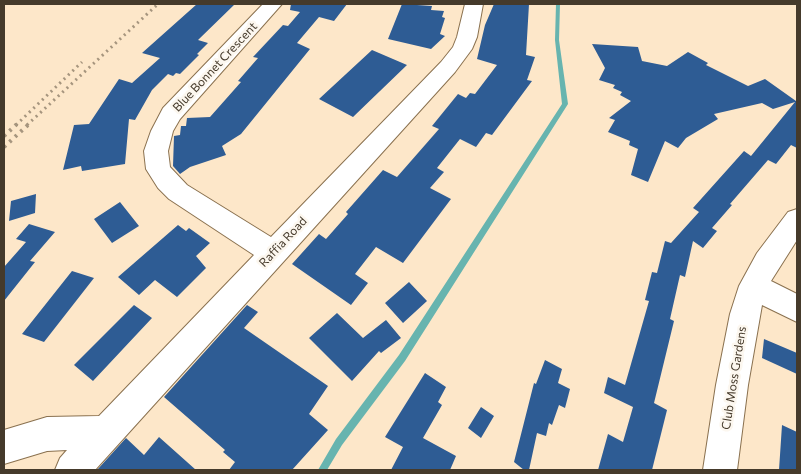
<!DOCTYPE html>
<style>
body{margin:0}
#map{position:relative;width:801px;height:474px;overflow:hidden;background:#fde7c9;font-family:Commissioner,sans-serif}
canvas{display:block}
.frame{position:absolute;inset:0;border:5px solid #453a2b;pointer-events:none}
</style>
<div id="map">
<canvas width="801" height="474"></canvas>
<div class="frame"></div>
</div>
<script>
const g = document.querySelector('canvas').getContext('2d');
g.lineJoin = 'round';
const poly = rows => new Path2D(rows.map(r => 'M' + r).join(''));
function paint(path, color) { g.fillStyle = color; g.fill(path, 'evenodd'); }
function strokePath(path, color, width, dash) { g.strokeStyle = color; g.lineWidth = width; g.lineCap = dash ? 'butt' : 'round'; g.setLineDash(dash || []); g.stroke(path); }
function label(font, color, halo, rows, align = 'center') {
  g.font = font + ' Commissioner,sans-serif'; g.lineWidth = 5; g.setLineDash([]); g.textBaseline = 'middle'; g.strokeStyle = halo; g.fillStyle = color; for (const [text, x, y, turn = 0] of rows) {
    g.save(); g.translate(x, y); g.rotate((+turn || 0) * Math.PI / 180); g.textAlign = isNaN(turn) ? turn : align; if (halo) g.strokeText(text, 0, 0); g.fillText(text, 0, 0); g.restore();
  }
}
paint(poly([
 [556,4,560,4,559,40,568,104,405,361,342,445,327,470,318,470,336,439,399,355,562,104,555,40,556,4]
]), '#67b4af');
paint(poly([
 [197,4,235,4,198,40,208,43,197,54,199,55,180,74,176,73,173,76,168,74,152,90,135,120,129,119,125,164,82,171,81,166,63,170,74,125,89,124,119,79,132,83,160,58,142,53],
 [291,4,347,4,334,21,319,17,297,43,310,49,241,134,222,146,226,155,190,167,180,174,173,166,174,136,180,135,181,126,186,126,187,118,210,117,241,82,238,81,258,58,253,57,283,25,288,26,300,12,290,10],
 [402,4,432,6,431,10,444,11,442,17,445,18,440,34,445,36,431,49,388,39],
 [494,4,529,4,526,55,535,57,527,80,532,81,492,135,486,133,476,147,460,139,437,168,444,172,430,188,451,199,403,263,376,247,355,274,368,283,351,305,292,264,319,234,326,239,348,214,346,212,383,170,397,177,439,129,432,126,458,94,466,98,470,93,475,94,497,65,477,59,485,25],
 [592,44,638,47,642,61,667,66,688,52,708,63,706,65,748,86,765,79,796,101,797,100,797,148,791,145,776,164,768,160,730,204,732,205,712,228,717,231,703,248,693,241,685,277,680,275,670,319,674,321,654,403,667,410,652,470,598,470,608,434,623,442,633,407,604,393,608,377,625,385,649,301,645,300,652,272,657,273,665,241,671,243,699,212,693,208,744,151,751,156,795,102,773,109,762,103,714,114,718,119,686,138,678,148,665,141,648,182,631,175,638,149,629,145,630,141,608,132,615,120,609,118,631,101,620,95,622,92,613,88,615,85,599,80,605,68],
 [372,50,407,65,353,117,319,99],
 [36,194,35,213,9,221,11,201],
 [120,202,139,226,112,243,94,219],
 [29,224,55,232,30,261,35,262,4,301,4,267,26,242,16,239],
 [178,225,186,231,189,228,210,243,196,256,206,268,177,297,155,280,139,295,118,277],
 [72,271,94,278,44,342,22,334],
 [409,282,427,301,403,323,385,303],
 [134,305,152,318,93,381,74,365],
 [247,305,258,312,244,328,328,386,309,414,328,430,292,470,229,470,235,462,223,452,225,450,164,397],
 [337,313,363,338,386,320,401,338,381,353,379,351,352,381,309,338],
 [764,339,797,353,797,374,762,358],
 [545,360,562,369,558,383,570,389,565,408,559,405,552,425,549,423,546,436,537,433,529,470,524,470,514,462,534,383,536,384],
 [425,373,446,387,438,402,442,405,423,438,456,456,450,470,391,470,403,447,385,437],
 [481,407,494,416,481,438,468,428],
 [782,425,797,432,797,470,779,470],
 [159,437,196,470,97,470,126,438,144,455]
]), '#2e5c94');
const minor = poly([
 [263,4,282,4,180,119,173,131,168,151,170,167,187,185,271,237,441,62,453,47,457,37,465,4,483,4,477,37,472,49,455,72,95,470,55,470,60,458,67,450,47,451,4,464,4,430,47,417,99,416,254,255,169,199,158,188,146,169,144,151,151,131,163,108,263,4],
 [797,209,797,240,771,281,797,294,797,322,762,305,748,385,737,470,703,470,716,385,730,314,739,286,757,253,788,212,797,209]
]);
strokePath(minor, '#8a714f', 2);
paint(minor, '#fff');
strokePath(poly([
 [16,125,82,62],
 [27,125,158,4]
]), '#a6957e', 3, [2, 4]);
strokePath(poly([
 [4,136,17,124],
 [4,147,29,124]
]), '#a6957e', 4, [2.5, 5]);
label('12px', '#453a2b', '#fcf7ef', [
 ["Blue Bonnet Crescent",215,67,-47],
 ["Raffia Road",283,242,-47],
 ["Club Moss Gardens",734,378,-81]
]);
</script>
